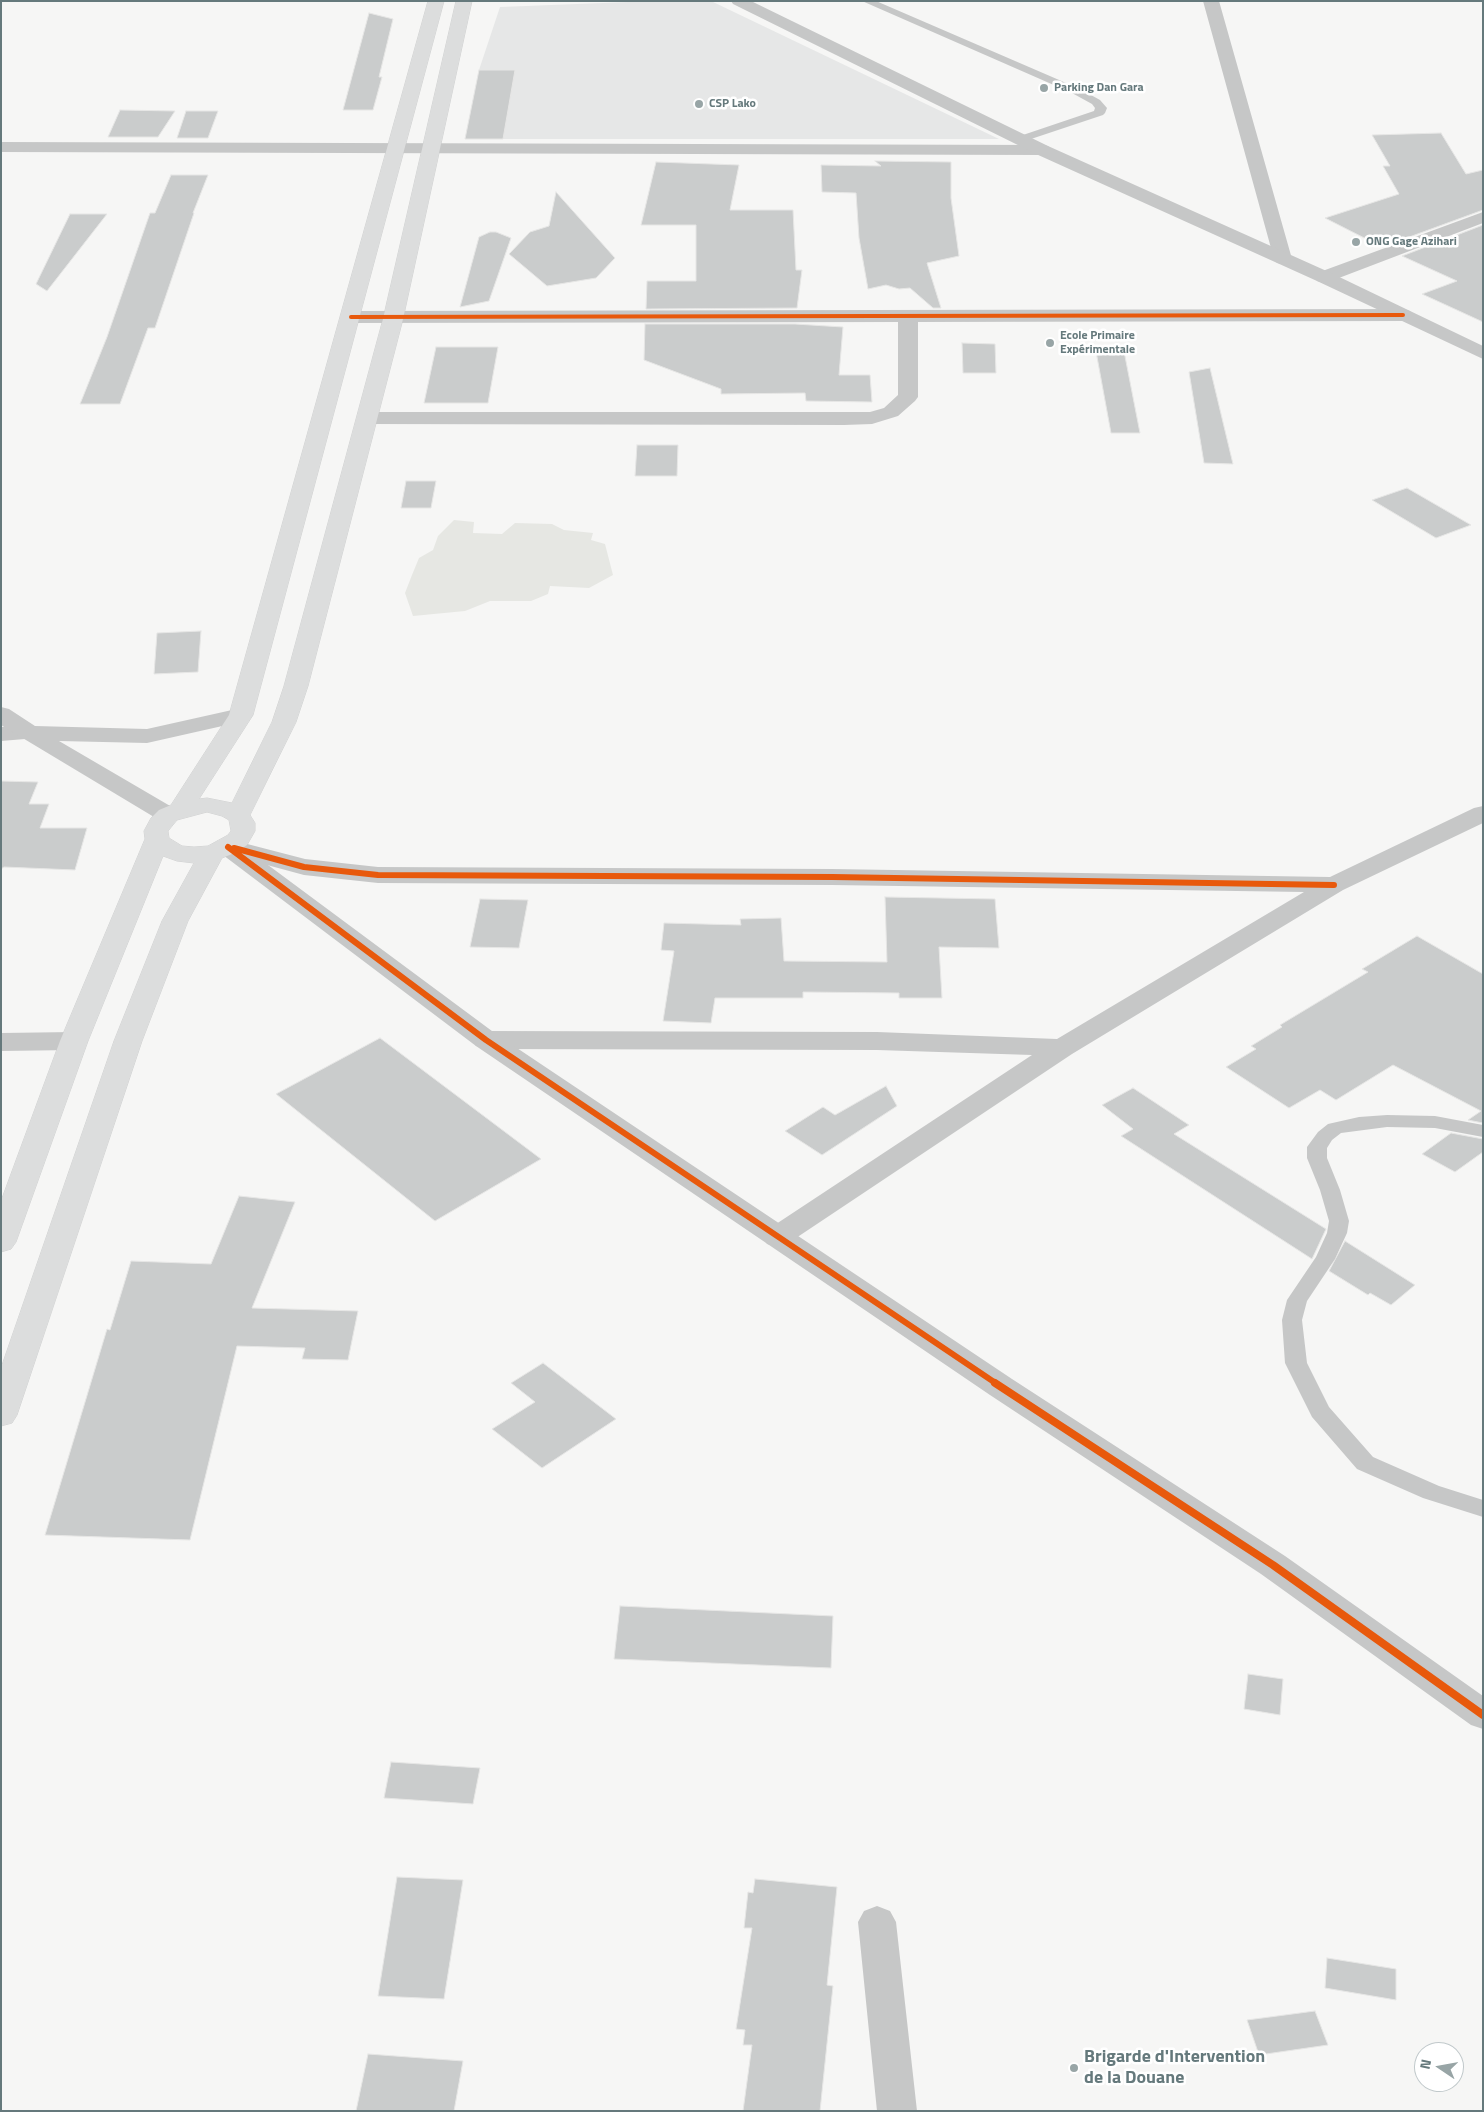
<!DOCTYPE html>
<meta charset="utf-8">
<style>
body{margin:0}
#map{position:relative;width:1484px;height:2112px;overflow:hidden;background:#f6f6f5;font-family:"Titillium Web",sans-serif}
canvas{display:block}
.frame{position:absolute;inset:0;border:2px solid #65797c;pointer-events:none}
.north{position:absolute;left:1414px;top:2042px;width:50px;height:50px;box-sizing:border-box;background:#fff;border:1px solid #c1c9cb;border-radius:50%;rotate:282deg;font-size:14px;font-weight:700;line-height:20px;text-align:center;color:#65797c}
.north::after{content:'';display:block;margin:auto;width:18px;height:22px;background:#98a5a6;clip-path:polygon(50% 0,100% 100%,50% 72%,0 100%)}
</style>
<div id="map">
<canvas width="1484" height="2112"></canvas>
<div class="frame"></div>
<div class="north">N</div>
</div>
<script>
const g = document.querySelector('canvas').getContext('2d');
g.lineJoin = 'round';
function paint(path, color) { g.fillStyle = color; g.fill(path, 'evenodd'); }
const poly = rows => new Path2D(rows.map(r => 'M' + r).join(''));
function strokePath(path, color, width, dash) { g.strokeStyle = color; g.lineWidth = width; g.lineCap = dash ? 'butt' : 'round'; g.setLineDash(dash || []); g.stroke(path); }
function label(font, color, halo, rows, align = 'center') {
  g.font = font + ' "Titillium Web",sans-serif'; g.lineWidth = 5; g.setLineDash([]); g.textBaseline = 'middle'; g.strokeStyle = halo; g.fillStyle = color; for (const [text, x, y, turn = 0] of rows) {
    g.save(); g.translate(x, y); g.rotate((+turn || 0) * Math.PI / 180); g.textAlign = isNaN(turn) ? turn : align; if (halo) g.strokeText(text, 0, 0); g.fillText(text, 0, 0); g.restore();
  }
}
paint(poly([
 [654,1,711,1,999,139,465,139,479,70,500,7]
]), '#e6e7e7');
paint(poly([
 [454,520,474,522,473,533,502,534,515,523,552,524,564,530,593,533,591,540,605,544,613,575,589,588,550,586,548,594,531,601,490,601,465,611,413,616,405,593,412,575,419,558,433,550,438,536]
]), '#e6e7e3');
const building = poly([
 [369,13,393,19,379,77,382,77,373,110,343,110,369,13],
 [479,70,515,70,503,139,465,139,479,70],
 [120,110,175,111,158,137,108,137,120,110],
 [186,111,218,111,208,138,177,138,186,111],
 [1441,133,1466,174,1483,170,1483,210,1382,247,1325,218,1399,194,1383,166,1390,166,1372,135,1441,133],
 [875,161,951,162,951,198,959,256,927,263,941,308,933,308,910,288,899,289,886,285,868,289,859,238,856,193,822,192,821,165,881,166,875,161],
 [656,162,739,165,730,210,793,210,796,270,802,270,797,308,646,309,647,281,696,281,696,225,641,225,656,162],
 [171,175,208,175,193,213,194,213,155,328,148,328,120,404,80,404,107,337,150,213,155,213,171,175],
 [556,192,615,258,596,278,547,286,509,254,530,232,549,226,556,192],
 [70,214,107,214,47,291,36,284,70,214],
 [1483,225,1483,322,1422,294,1457,281,1402,256,1483,225],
 [490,232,496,232,511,238,489,301,460,307,479,237,490,232],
 [645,324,795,324,843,327,839,375,870,375,872,402,806,401,805,393,721,394,721,389,644,360,645,324],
 [962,343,995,344,996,373,963,373,962,343],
 [1095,346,1123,346,1140,433,1111,433,1095,346],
 [436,347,498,347,488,403,424,403,436,347],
 [1210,368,1233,464,1204,463,1189,372,1210,368],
 [637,445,678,445,677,476,635,476,637,445],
 [406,481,436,481,431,508,401,508,406,481],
 [1407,488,1471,525,1436,538,1372,500,1407,488],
 [201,631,198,672,154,674,157,633,201,631],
 [1,781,38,782,29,804,49,804,40,828,87,828,75,870,4,867,1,869,1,781],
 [885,897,995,899,999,948,939,947,942,998,899,998,899,993,803,992,803,998,715,998,711,1023,663,1021,674,951,661,950,664,923,741,925,740,919,781,918,784,961,887,962,885,897],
 [480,899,528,900,519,948,470,947,480,899],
 [1417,936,1483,974,1483,1123,1468,1120,1481,1111,1393,1065,1336,1100,1320,1090,1289,1108,1226,1067,1256,1049,1251,1046,1282,1027,1280,1025,1368,972,1362,969,1417,936],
 [380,1038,541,1159,435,1221,276,1094,380,1038],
 [886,1086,897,1106,822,1155,785,1131,823,1107,835,1115,886,1086],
 [1133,1088,1189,1125,1174,1134,1326,1229,1312,1259,1121,1136,1133,1129,1102,1105,1133,1088],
 [1451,1133,1483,1139,1483,1152,1455,1172,1422,1154,1451,1133],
 [239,1196,295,1202,252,1308,358,1311,348,1360,302,1359,305,1348,237,1346,190,1540,45,1535,107,1329,110,1330,131,1261,211,1264,239,1196],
 [1345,1241,1415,1285,1391,1305,1370,1293,1368,1295,1329,1271,1345,1241],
 [543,1363,616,1419,542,1468,492,1429,535,1402,511,1383,543,1363],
 [620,1606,833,1616,831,1668,614,1659,620,1606],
 [1248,1674,1283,1679,1280,1715,1244,1709,1248,1674],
 [391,1762,480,1768,473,1804,384,1798,391,1762],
 [397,1877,463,1880,444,1999,378,1996,397,1877],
 [755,1879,837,1887,827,1985,833,1986,820,2111,743,2111,752,2045,743,2045,745,2030,736,2029,752,1928,744,1928,748,1892,753,1893,755,1879],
 [1327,1958,1396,1969,1396,2000,1325,1988,1327,1958],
 [1315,2011,1328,2045,1259,2055,1247,2020,1315,2011],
 [368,2054,463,2061,454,2111,356,2111,368,2054]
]);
paint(building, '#cacccc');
strokePath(building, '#e6e6e5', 1);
const secondary = poly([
 [428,1,444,1,253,715,199,799,207,798,232,803,272,722,284,686,383,319,456,1,472,1,403,319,308,686,296,722,250,815,255,823,255,831,247,845,237,852,222,858,188,921,142,1041,17,1415,12,1423,1,1426,1,1368,114,1041,162,921,194,863,177,861,163,856,88,1041,16,1242,11,1249,1,1252,1,1201,60,1041,145,839,144,831,151,818,159,810,171,805,229,715,428,1],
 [207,812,222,816,229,820,231,831,228,835,208,846,194,847,182,846,169,838,168,831,177,820,207,812]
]);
strokePath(secondary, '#d1d2d2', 1);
paint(poly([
 [862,1,876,1,1080,89,1100,100,1107,108,1105,113,1103,115,1025,141,1017,141,1015,139,1017,137,1094,111,1095,108,1092,104,1072,93,862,1],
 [1387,1115,1435,1116,1483,1125,1483,1137,1435,1128,1387,1127,1341,1133,1332,1140,1327,1148,1327,1158,1340,1190,1349,1221,1347,1233,1335,1259,1307,1301,1302,1320,1307,1363,1329,1407,1373,1457,1439,1486,1483,1500,1483,1517,1423,1498,1357,1469,1312,1417,1285,1363,1282,1320,1287,1300,1316,1257,1327,1233,1329,1221,1320,1190,1307,1158,1307,1147,1318,1132,1328,1124,1359,1117,1387,1115]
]), '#c6c7c7');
paint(poly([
 [1203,1,1219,1,1292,259,1289,263,1283,264,1277,263,1274,259,1203,1],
 [1,142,1042,145,1048,146,1051,150,1048,154,1042,155,1,152,1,142],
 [1483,212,1483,223,1331,281,1324,283,1317,281,1315,277,1317,273,1483,212],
 [1403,309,1410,311,1412,315,1410,319,1403,321,918,322,918,397,915,401,898,416,872,424,844,425,367,424,360,422,357,418,360,414,367,412,870,412,884,408,898,395,898,322,351,323,344,321,342,317,344,313,351,311,1403,309],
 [29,726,37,728,41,733,37,738,1,741,1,727,29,726],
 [1483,806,1483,823,1343,890,1072,1054,787,1244,777,1247,767,1244,762,1237,767,1230,1032,1055,877,1050,486,1049,476,1046,472,1040,476,1034,486,1031,877,1032,1057,1039,1304,892,832,885,378,883,304,875,219,852,215,847,219,842,228,839,305,859,378,867,832,869,1330,877,1474,808,1483,806],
 [74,1032,84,1035,88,1041,84,1047,74,1050,1,1051,1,1033,74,1032],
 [877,1906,890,1911,896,1922,917,2111,877,2111,858,1922,864,1911,877,1906]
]), '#c6c7c7');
paint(poly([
 [731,1,751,1,1048,146,1331,273,1483,346,1483,359,1317,281,1036,154,733,4,731,1],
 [1,707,9,709,35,726,147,729,241,708,249,710,253,715,249,720,147,743,59,741,177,810,180,815,177,820,168,822,159,820,1,725,1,707],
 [228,839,237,842,496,1034,1012,1379,1285,1556,1483,1696,1483,1729,1471,1725,1261,1574,990,1395,476,1046,219,852,215,847,219,842,228,839]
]), '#c6c7c7');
paint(secondary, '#dcdddd');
strokePath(poly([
 [351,317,1403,315]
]), '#e8590c', 4);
strokePath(poly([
 [228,847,486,1040,997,1384],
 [234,848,304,867,378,875,832,877,1334,885]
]), '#e8590c', 6);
strokePath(poly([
 [995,1383,1273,1565,1483,1715]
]), '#e8590c', 8);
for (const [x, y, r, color] of [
 [1044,88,5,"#98a5a6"],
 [699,104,5,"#98a5a6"],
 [1356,242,5,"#98a5a6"],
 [1050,343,5,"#98a5a6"],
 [1074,2068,5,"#98a5a6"]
]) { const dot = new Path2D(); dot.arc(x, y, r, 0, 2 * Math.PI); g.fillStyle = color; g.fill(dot); strokePath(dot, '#fff', 2); }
label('bold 12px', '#65797c', '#fff', [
 ["Parking Dan Gara",1054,88],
 ["CSP Lako",709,104],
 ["ONG Gage Azihari",1366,242],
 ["Ecole Primaire",1060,336],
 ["Expérimentale",1060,350]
], 'left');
label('bold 18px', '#65797c', '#fff', [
 ["Brigarde d'Intervention",1084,2058],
 ["de la Douane",1084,2079]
], 'left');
</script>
